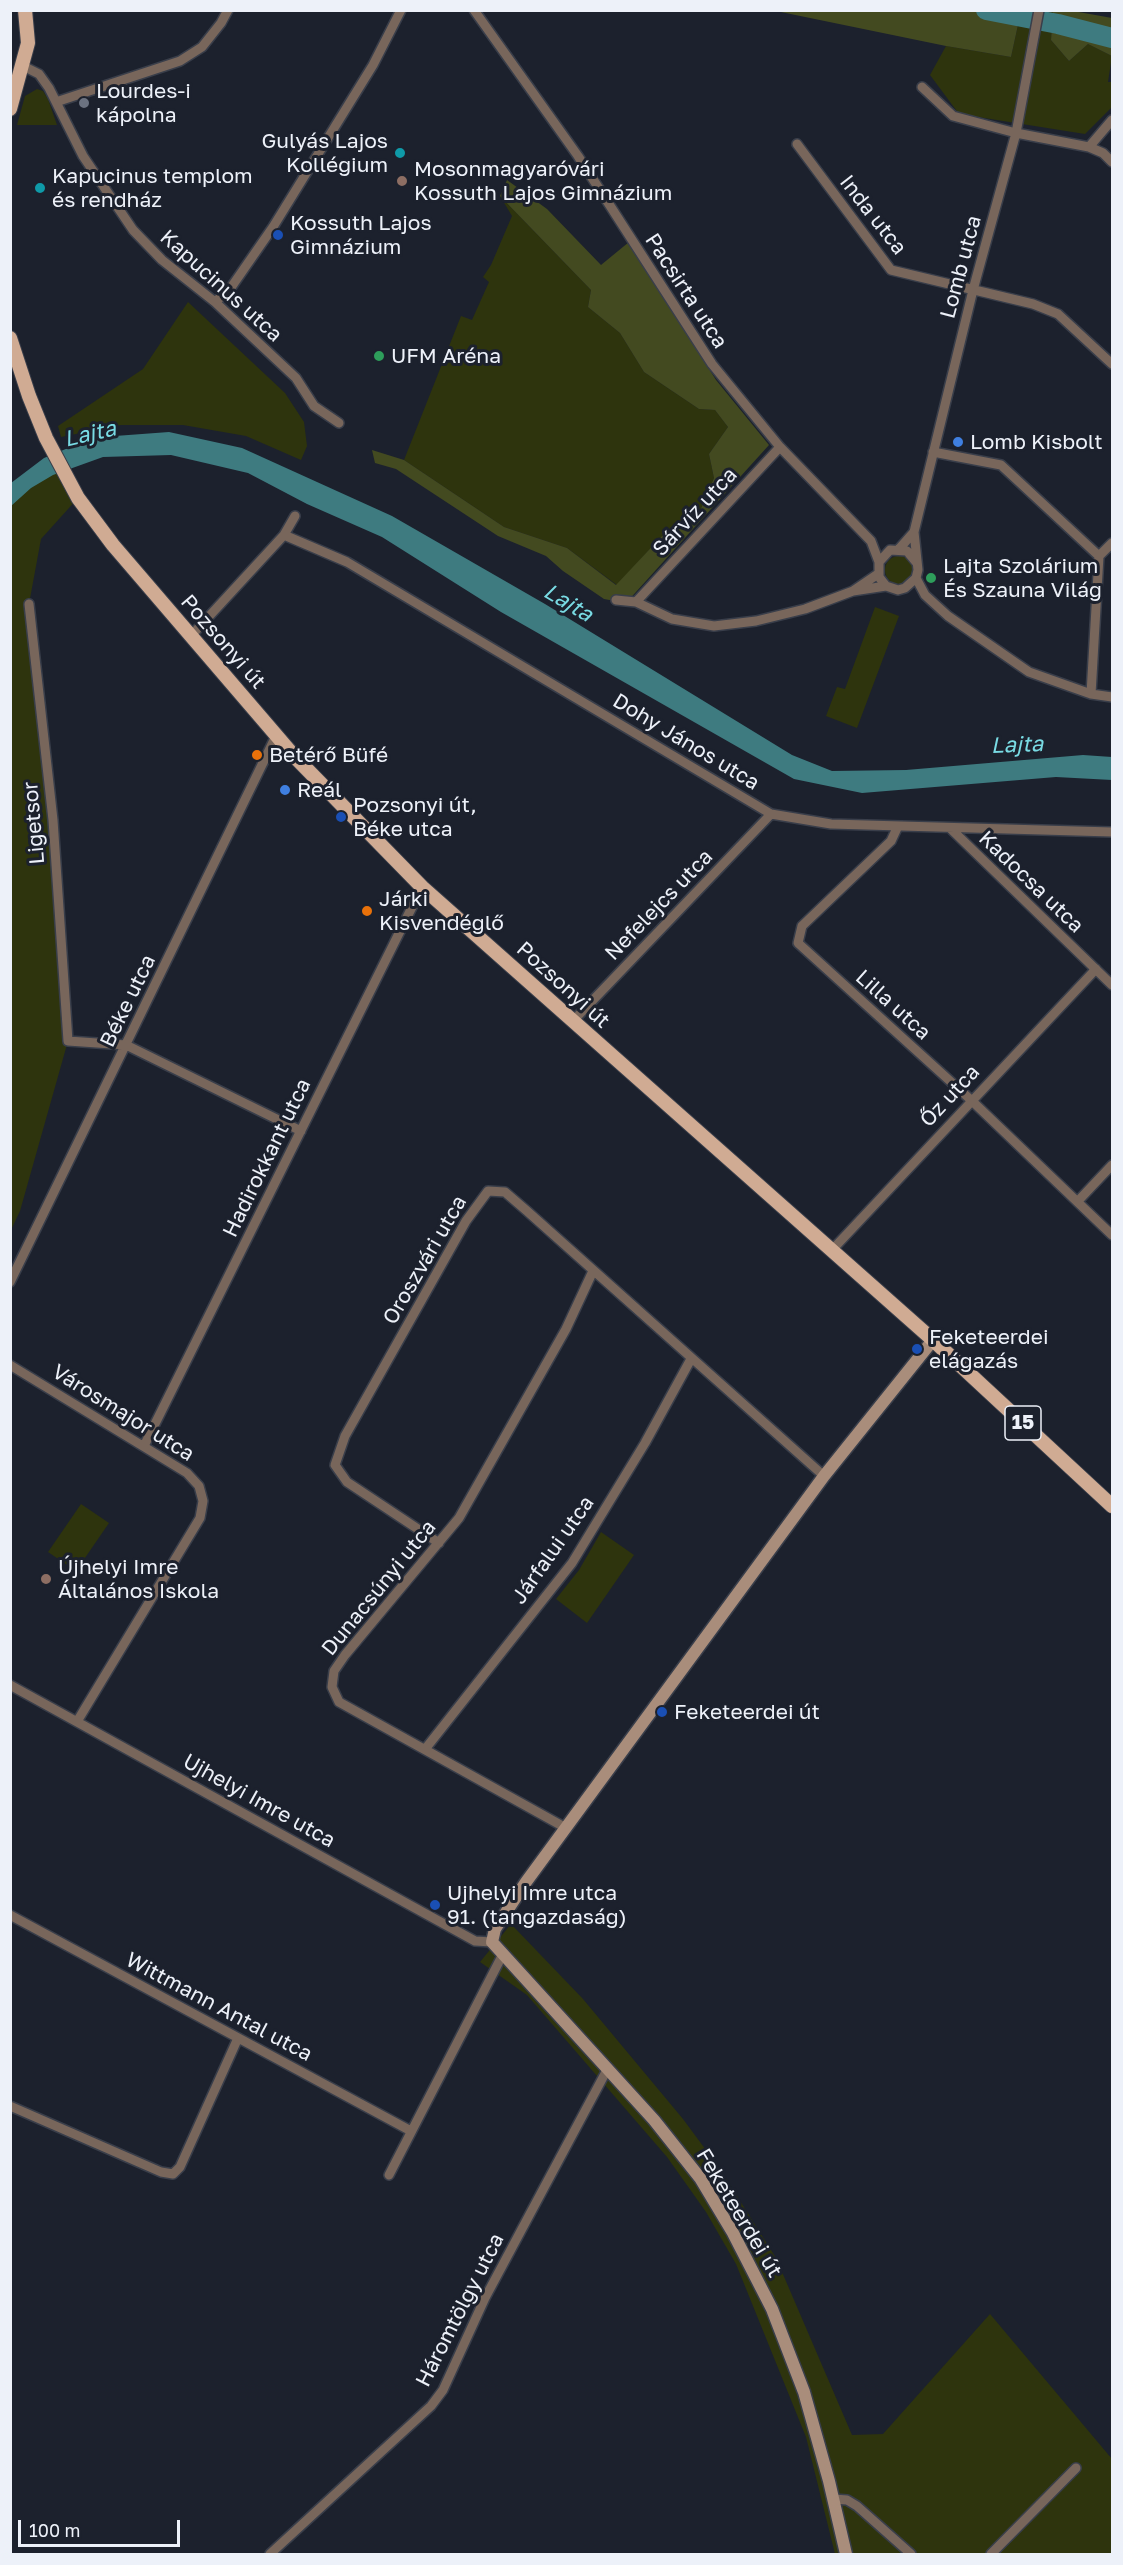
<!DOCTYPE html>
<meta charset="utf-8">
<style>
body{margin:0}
#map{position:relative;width:1123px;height:2565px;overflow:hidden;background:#1c212d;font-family:"Golos Text",sans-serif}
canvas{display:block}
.frame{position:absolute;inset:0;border:12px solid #edf1f9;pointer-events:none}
.scale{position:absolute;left:18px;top:2520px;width:162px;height:27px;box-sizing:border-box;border:3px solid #edf1f9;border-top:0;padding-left:8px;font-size:18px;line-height:21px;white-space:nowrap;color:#edf1f9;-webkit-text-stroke:4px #1c212d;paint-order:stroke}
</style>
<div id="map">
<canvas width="1123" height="2565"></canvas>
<div class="frame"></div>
<div class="scale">100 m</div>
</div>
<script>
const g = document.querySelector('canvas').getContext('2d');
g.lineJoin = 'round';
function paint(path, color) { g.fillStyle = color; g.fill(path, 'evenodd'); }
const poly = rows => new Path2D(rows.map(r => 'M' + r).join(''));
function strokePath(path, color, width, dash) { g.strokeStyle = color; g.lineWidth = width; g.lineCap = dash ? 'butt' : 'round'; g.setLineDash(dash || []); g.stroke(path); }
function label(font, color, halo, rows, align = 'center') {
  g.font = font + ' "Golos Text",sans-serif'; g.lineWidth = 6; g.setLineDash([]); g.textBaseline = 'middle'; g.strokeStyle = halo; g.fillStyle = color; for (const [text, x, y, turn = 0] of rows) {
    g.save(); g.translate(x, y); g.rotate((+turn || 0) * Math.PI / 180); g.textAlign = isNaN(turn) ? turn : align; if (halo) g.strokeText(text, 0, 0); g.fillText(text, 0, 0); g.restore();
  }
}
paint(poly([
 [1021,11,1053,11,1051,40,1069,61,1088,44,1112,56,1108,82,1112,82,1112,107,1085,134,959,114,930,75,946,46,1011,57],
 [37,89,43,91,48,99,57,125,17,125,25,96],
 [500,196,591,290,588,307,620,333,644,372,699,409,715,410,728,427,709,454,714,478,697,518,662,536,617,585,567,548,504,527,404,460,461,316,472,320,489,282,483,277,491,265,512,216],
 [188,302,285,393,304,422,307,446,301,460,246,436,183,425,121,425,61,437,58,426,143,369],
 [61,464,78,498,41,539,29,604,55,845,68,1041,20,1211,11,1230,11,496],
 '885 570a14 14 0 1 1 28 0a14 14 0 1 1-28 0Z',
 [875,607,899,616,857,728,826,716,837,687,845,689],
 [81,1504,109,1523,76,1571,48,1552],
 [601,1532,634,1555,587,1623,556,1599,579,1570],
 [511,1924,583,1999,683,2119,720,2169,776,2258,852,2435,883,2434,990,2314,1112,2459,1112,2554,835,2554,806,2437,736,2264,706,2212,667,2157,527,1995,480,1962]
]), '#2e340d');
paint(poly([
 [1053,10,1073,11,1112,18,1112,56,1088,44,1069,61,1051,40],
 [776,11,1021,11,1011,57,946,46],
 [507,180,547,209,601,265,629,242,716,380,769,445,626,603,604,599,563,571,546,556,498,536,396,469,375,463,372,450,404,460,504,527,567,548,616,585,662,536,697,518,714,478,709,454,728,427,715,410,699,409,644,372,620,333,588,307,591,290,500,196]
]), '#434a20');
paint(poly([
 [169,432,242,448,392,516,545,604,792,755,832,771,906,770,1083,755,1112,757,1112,780,1056,777,862,793,794,779,501,612,382,537,307,504,248,473,171,455,103,457,53,475,31,488,11,506,11,483,44,458,73,446,115,436]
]), '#3e7b80');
strokePath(poly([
 [986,10,1058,24,1112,38]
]), '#3e7b80', 20);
const street = poly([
 [474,10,578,156,712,364,780,447,871,541,879,562],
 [23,66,39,74,49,88,83,156,133,230,162,260,215,302,296,378,314,406,339,423],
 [922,87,953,116,1016,133,1089,147,1103,153,1112,162],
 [56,102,180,61,202,47,221,23,228,10],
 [797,144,891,270,1033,304,1058,314,1112,364],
 [1089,147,1112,120],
 [215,302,230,289,273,227,373,65,401,10],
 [933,452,1001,465,1099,556,1091,694],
 [284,535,347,562,771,814,831,824,1112,832],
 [899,549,914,532],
 [1099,556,1112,543],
 [917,563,907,551,890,550,879,562,879,577,886,586,898,590,905,588,916,578,918,570,914,532,973,290,1016,133,1039,10],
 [878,574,853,591,886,586],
 [916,578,925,595,948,616,1029,672,1091,694,1112,697],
 [616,600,636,602,672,619,714,626,756,621,805,609,853,591],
 [636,602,780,447],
 [29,604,53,820,68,1041,126,1045,301,1131],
 [190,637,284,535,295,516],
 [898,826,891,841,802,926,798,943,971,1100,1112,1235],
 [951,829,1112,985],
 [573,1021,771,814],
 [1078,1201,1112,1165],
 [832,1250,1096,969],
 [10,1282,276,736],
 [10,1365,187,1473,199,1486,203,1501,200,1518,78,1720],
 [144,1446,422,887],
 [439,1543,347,1482,335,1465,345,1436,466,1221,488,1191,505,1192,527,1211,824,1476],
 [10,1685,475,1941,492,1942],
 [426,1748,572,1563,645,1443,691,1359],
 [566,1828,339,1702,332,1687,334,1671,345,1655,459,1518,566,1329,593,1271],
 [10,1915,411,2131],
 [10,2106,161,2172,173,2174,180,2167,238,2038],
 [389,2175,503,1954],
 [834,2499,847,2500,857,2506,911,2554],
 [270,2554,431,2406,443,2390,485,2298,608,2068],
 [991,2554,1076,2468]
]);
const secondary = poly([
 [846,2554,829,2481,804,2392,772,2309,733,2233,700,2178,654,2120,492,1942,495,1929,526,1882,824,1476,933,1340]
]);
const primary = poly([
 [10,109,28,43,25,10],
 [10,338,29,396,46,438,78,498,113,545,294,756,422,887,933,1340,1112,1506]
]);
strokePath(street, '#393e4a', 12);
strokePath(secondary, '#393e4a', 15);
strokePath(primary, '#393e4a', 16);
strokePath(street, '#78665b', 9);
strokePath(secondary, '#a98d7b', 12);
strokePath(primary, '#d0ab93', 14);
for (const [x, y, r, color] of [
 [84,103,6,"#6b7280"],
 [400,153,6,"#0f9aa8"],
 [402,181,6,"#8d6e63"],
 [40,188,6,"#0f9aa8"],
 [278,235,6,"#1a4fb4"],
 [379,356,6,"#2e9e5b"],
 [958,442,6,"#3f7fe0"],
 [931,578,6,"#2e9e5b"],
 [257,755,6,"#e8710a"],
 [285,790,6,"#3f7fe0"],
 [341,817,6,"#1a4fb4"],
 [367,911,6,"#e8710a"],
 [917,1349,6,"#1a4fb4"],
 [46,1579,6,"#8d6e63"],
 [662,1712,6,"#1a4fb4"],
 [435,1905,6,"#1a4fb4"]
]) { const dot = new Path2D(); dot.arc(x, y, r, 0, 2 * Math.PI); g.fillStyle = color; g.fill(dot); strokePath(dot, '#1c212d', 2); }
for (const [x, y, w] of [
 [1023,1423,36]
]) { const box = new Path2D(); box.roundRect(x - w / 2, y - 17, w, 34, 4.5); g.fillStyle = '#1c212d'; g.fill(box); strokePath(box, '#edf1f9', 1.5); }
label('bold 20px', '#edf1f9', null, [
 ["15",1023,1423]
]);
label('21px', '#edf1f9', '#1c212d', [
 ["Lourdes-i",96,91],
 ["kápolna",96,115],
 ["Gulyás Lajos",388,141,"right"],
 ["Kollégium",388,165,"right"],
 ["Mosonmagyaróvári",414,169],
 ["Kossuth Lajos Gimnázium",414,193],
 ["Kapucinus templom",52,176],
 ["és rendház",52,200],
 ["Kossuth Lajos",290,223],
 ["Gimnázium",290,247],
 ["UFM Aréna",391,356],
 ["Lomb Kisbolt",970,442],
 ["Lajta Szolárium",943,566],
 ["És Szauna Világ",943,590],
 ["Betérő Büfé",269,755],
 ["Reál",297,790],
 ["Pozsonyi út,",353,805],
 ["Béke utca",353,829],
 ["Járki",379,899],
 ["Kisvendéglő",379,923],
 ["Feketeerdei",929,1337],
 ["elágazás",929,1361],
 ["Újhelyi Imre",58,1567],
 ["Általános Iskola",58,1591],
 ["Feketeerdei út",674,1712],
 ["Ujhelyi Imre utca",447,1893],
 ["91. (tangazdaság)",447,1917]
], 'left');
label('21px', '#edf1f9', '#1c212d', [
 ["Inda utca",873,215,52],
 ["Lomb utca",961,267,-75],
 ["Kapucinus utca",221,286,42],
 ["Pacsirta utca",686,291,57],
 ["Sárvíz utca",695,512,-47],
 ["Pozsonyi út",223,642,49],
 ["Dohy János utca",686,742,31],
 ["Ligetsor",34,823,-95],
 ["Kadocsa utca",1031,882,44],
 ["Nefelejcs utca",659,905,-46],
 ["Pozsonyi út",563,985,42],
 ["Béke utca",128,1001,-64],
 ["Lilla utca",893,1005,42],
 ["Őz utca",950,1096,-47],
 ["Hadirokkant utca",267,1158,-64],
 ["Oroszvári utca",425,1260,-60],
 ["Városmajor utca",123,1413,32],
 ["Járfalui utca",553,1550,-55],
 ["Dunacsúnyi utca",379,1588,-51],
 ["Ujhelyi Imre utca",259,1801,29],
 ["Wittmann Antal utca",219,2007,28],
 ["Feketeerdei út",739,2213,59],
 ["Háromtölgy utca",460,2310,-63]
]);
label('italic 22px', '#79dbe4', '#1c212d', [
 ["Lajta",90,434,-13],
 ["Lajta",568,603,31],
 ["Lajta",1017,745,-2]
]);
</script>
